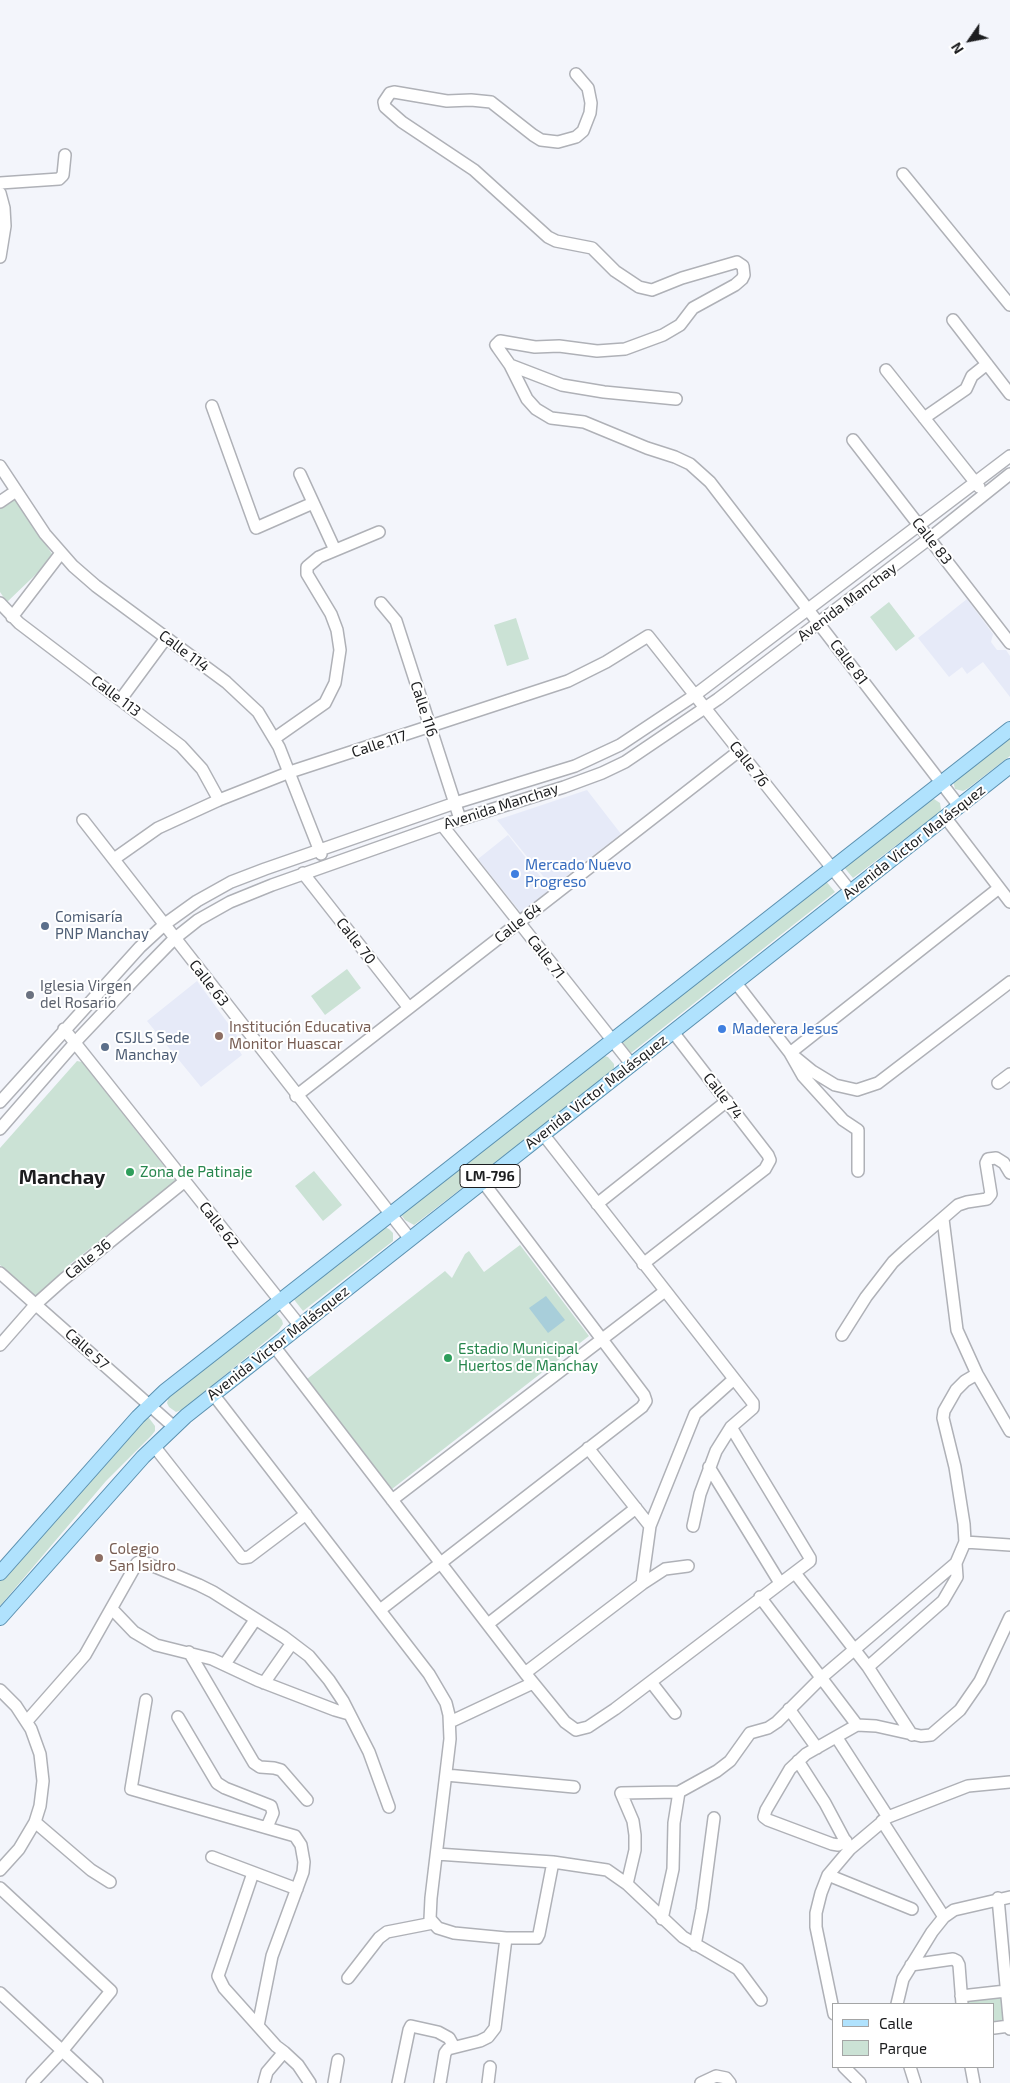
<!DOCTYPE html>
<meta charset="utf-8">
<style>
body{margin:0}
#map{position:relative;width:1010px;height:2083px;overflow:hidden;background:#f3f5fb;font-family:"Exo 2",sans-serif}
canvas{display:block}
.legend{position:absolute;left:832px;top:2003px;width:162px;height:65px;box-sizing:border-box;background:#fff;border:1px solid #a4a5a5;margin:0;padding:6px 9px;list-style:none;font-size:15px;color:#1c1d1f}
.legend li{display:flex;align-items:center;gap:10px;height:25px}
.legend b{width:25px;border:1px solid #a4a5a5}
.north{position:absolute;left:945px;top:15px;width:50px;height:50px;-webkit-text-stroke:4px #fff;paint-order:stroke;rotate:237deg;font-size:14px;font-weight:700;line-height:20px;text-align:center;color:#1c1d1f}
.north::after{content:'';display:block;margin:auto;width:18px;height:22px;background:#1c1d1f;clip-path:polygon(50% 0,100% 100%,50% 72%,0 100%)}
</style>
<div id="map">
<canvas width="1010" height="2083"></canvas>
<ul class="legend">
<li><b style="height:6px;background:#b0e2fd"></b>Calle</li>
<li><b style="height:14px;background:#cbe2d5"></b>Parque</li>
</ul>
<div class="north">N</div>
</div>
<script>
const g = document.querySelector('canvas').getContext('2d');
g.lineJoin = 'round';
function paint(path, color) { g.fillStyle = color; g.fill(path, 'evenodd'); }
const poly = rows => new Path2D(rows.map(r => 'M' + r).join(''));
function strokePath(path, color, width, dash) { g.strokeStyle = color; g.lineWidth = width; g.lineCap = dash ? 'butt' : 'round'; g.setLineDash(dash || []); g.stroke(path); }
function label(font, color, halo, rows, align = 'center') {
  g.font = font + ' "Exo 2",sans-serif'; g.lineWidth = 4; g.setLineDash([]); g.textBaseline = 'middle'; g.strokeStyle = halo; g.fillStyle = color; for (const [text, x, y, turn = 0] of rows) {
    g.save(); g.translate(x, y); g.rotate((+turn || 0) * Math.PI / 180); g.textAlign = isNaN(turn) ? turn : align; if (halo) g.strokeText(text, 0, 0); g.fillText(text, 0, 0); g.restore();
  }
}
paint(poly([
 [967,599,993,634,991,642,997,650,1006,650,1010,656,1010,697,983,662,967,674,962,667,949,677,918,638],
 [587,790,621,834,552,887,497,820],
 [508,835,551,890,521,913,478,859],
 [197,981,241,1041,236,1045,242,1055,201,1087,147,1021]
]), '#e6eaf8');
paint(poly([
 [15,498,54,557,7,602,0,592,0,507],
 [889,602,915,636,896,651,870,617],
 [516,618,529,659,507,666,494,625],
 [1010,736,1010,756,967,789,963,791,955,789,953,781],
 [934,799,940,803,941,809,940,812,853,878,843,866,929,801],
 [825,880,835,892,631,1053,620,1041],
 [347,969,361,988,325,1015,311,996],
 [605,1056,608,1057,614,1064,614,1068,610,1074,414,1225,405,1220,402,1216,403,1210,600,1058],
 [77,1061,82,1062,176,1181,70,1264,36,1297,0,1265,0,1148],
 [314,1171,342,1205,323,1221,295,1186],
 [385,1227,389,1229,393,1233,393,1241,303,1311,292,1297],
 [520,1245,589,1336,392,1489,307,1379,445,1271,452,1278,465,1254,469,1251,484,1272],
 [275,1312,282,1320,283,1324,278,1331,184,1409,176,1412,169,1407,167,1403,169,1396],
 [146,1418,149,1418,155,1426,155,1431,151,1436,106,1481,0,1606,0,1579],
 [1002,1993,1005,2020,994,2021,994,2004,969,2004,968,1997]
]), '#cbe2d5');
paint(poly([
 [546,1296,565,1320,548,1333,529,1308]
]), '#a8ceda');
const minor = poly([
 [576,74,588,88,591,103,590,113,583,131,576,137,558,142,541,140,533,135,491,102,471,100,447,101,394,92,390,93,384,102,385,107,402,122,474,170,548,237,556,241,592,248,615,271,639,287,652,290,682,278,737,262,743,266,744,275,742,279,735,285,693,308,680,325,663,335,625,349,597,351,559,346,535,347,500,341,496,345,498,348,510,365,527,399,536,409,551,418,584,422,647,448,675,457,690,464,710,482,959,806],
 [903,174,1010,305],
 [0,183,59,179,63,175,65,155],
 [0,193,4,208,5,226,0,257],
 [953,320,1010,394],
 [510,365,562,385,604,392,676,399],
 [886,370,979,487],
 [212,406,256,528,313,503],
 [924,418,966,389,972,376,987,364],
 [853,440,1010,643],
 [0,466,45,534,73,566,96,586,226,682,258,712,279,747,321,854],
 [300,474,335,550],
 [0,502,16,491],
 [0,603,19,623,181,746,202,769,219,800],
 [381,603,396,621,460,819],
 [12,617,61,553],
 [121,699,166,638],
 [275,738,325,703,335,683,340,650,337,630,331,614,307,574,307,567,319,557,379,532],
 [945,817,1010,902],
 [83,820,410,1239],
 [442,825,632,1065],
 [114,859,158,828,219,800,290,772,568,681,606,662,648,636,851,892],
 [303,873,409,1008],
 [736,983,790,1053,812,1071,835,1085,857,1090,878,1083,1010,982],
 [64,1029,300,1326],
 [998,1083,1010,1074],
 [296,1096,739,751],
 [0,1102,140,947,165,924,197,901,231,882,265,869,455,803,575,766,620,745,695,695,1010,456],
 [0,1129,80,1037,134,980,174,939,198,920,230,902,272,885,442,825,564,787,602,773,625,762,718,699,930,538,1010,474],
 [543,1134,753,1403,753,1408,731,1427,716,1451,700,1494,693,1526],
 [858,1171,858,1130,843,1120,803,1076,790,1053,999,888],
 [597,1204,727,1101],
 [943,1219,957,1330,977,1374,1010,1431],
 [643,1264,765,1169,770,1160,768,1155,673,1032],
 [0,1273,174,1427],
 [842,1335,866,1297,893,1262,906,1250,958,1205,967,1202,987,1199,991,1194,986,1163,988,1159,996,1158,1004,1163,1010,1173],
 [0,1345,36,1304,64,1279,185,1181],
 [274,1346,525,1673,565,1722,576,1730,588,1727,615,1709,810,1561,810,1558,731,1427],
 [213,1394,429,1674,446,1703,449,1715,450,1739,431,1898,430,1919,438,1928,454,1933,506,1938,537,1938,539,1934,553,1862],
 [154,1446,242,1558,249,1557,306,1514],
 [588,1448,650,1526],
 [709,1467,780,1583],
 [392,1500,665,1291],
 [965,1542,1010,1545],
 [795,1573,868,1667,912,1735],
 [642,1584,665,1569,688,1566],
 [760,1597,857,1725],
 [112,1609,134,1632,156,1645,212,1659,257,1680,335,1710,349,1714],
 [380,1610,642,1407,646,1401,644,1395,483,1182],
 [488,1624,636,1508],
 [189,1652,254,1763,260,1767,274,1768,281,1770,307,1800],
 [225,1664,255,1620],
 [868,1667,943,1601,957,1577,956,1563],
 [525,1673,642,1584,650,1526,695,1414,734,1379],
 [651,1682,675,1713],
 [264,1683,292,1643],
 [0,1690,16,1706,31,1729,40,1754,43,1781,40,1806,35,1822,19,1849,0,1870],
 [146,1700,131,1789,295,1836,301,1845,304,1862,303,1872,272,1956,258,2026],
 [789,1709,817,1748],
 [178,1717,217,1783,225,1788,271,1806,273,1813,267,1827],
 [27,1721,85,1655,137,1563,141,1561,199,1585,213,1592,284,1637,309,1656,329,1680,343,1701,369,1752,389,1807],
 [450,1722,533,1683],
 [837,1738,888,1817],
 [798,1761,825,1803,849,1848],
 [446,1775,574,1787],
 [882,1821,944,1917],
 [35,1822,91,1870,110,1882],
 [846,1841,838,1845,832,1844,768,1820,764,1817,766,1810,790,1769,806,1754,857,1725,876,1726,921,1736,931,1735,960,1710,980,1681,1010,1617],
 [437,1854,553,1862,607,1870,627,1884,683,1937,738,1969,761,2000],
 [212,1857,297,1889],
 [253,1873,218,1976,224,1988,276,2046,284,2052],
 [828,1875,912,1909],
 [627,1884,635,1850,635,1835,633,1821,621,1793,679,1792,717,1771,730,1761,750,1733,768,1728,777,1722,821,1678,956,1563,965,1542,964,1524,955,1467,943,1418,944,1411,956,1390,965,1381,977,1374],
 [0,1888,111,1991,62,2051,32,2083],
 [998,1898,1010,2029],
 [662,1919,673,1869,674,1823,679,1792],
 [695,1945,702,1909,714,1818],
 [911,1965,953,1959,957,1961,959,1965,962,2004],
 [348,1978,379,1938,387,1932,433,1923],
 [0,1993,97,2083],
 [961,1996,1006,1991],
 [897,2004,903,1979,932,1932,944,1917,954,1910,1010,1897],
 [834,2014,816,1927,816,1913,821,1893,828,1875,850,1849,888,1817,968,1786,1010,1782],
 [994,2028,1009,2026],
 [844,2067,860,2083],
 [910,2067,915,2083],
 [971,2067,974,2083],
 [264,2083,267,2072,284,2052,298,2065,310,2083],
 [334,2083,338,2060],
 [398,2083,409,2030,411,2026,438,2032,449,2038,454,2047],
 [440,2083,445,2053,448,2049,480,2041,488,2037,495,2028,506,1938],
 [488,2083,490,2067],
 [701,2083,716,2076,726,2078,730,2083]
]);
const major = poly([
 [0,1573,138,1417,165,1391,1010,729],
 [0,1618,143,1457,186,1416,1010,766]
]);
strokePath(minor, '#afb1b7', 14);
strokePath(major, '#5a90af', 16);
strokePath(minor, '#fff', 11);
strokePath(major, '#b0e2fd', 14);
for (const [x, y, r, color] of [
 [515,874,5,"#3f7fe0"],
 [45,926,5,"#5c6f8a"],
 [30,995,5,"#6b7280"],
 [722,1029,5,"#3f7fe0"],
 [219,1036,5,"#8d6e63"],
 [105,1047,5,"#5c6f8a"],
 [130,1172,5,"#2e9e5b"],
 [448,1358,5,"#2e9e5b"],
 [99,1558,5,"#8d6e63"]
]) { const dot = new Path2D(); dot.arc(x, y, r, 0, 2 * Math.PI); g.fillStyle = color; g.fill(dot); strokePath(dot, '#fff', 2); }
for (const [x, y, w] of [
 [490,1176,60]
]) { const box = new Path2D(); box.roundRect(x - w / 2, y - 11.5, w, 23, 4); g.fillStyle = '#fff'; g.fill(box); strokePath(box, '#1c1d1f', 1); }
label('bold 14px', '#1c1d1f', null, [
 ["LM-796",490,1176]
]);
label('15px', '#1c1d1f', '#fff', [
 ["Calle 83",932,541,52],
 ["Avenida Manchay",847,602,-37],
 ["Calle 114",184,651,37],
 ["Calle 81",849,662,53],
 ["Calle 113",116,696,37],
 ["Calle 116",424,709,72],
 ["Calle 117",379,744,-18],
 ["Calle 76",749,764,52],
 ["Avenida Manchay",501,806,-18],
 ["Avenida Victor Malásquez",914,842,-38],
 ["Calle 64",518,923,-38],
 ["Calle 70",356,941,52],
 ["Calle 71",546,957,52],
 ["Calle 63",209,983,52],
 ["Avenida Victor Malásquez",596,1092,-38],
 ["Calle 74",723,1096,52],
 ["Calle 62",219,1225,52],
 ["Calle 36",88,1259,-39],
 ["Avenida Victor Malásquez",278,1343,-38],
 ["Calle 57",87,1349,42]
]);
label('15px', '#366cbe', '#fff', [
 ["Mercado Nuevo",525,865],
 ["Progreso",525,882],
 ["Maderera Jesus",732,1029]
], 'left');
label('15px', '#4e5e75', '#fff', [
 ["Comisaría",55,917],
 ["PNP Manchay",55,934],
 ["CSJLS Sede",115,1038],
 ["Manchay",115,1055]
], 'left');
label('15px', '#5b616d', '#fff', [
 ["Iglesia Virgen",40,986],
 ["del Rosario",40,1003]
], 'left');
label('15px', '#785e54', '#fff', [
 ["Institución Educativa",229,1027],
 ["Monitor Huascar",229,1044],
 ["Colegio",109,1549],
 ["San Isidro",109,1566]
], 'left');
label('15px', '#27864d', '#fff', [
 ["Zona de Patinaje",140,1172],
 ["Estadio Municipal",458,1349],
 ["Huertos de Manchay",458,1366]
], 'left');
label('bold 20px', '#1c1d1f', '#fff', [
 ["Manchay",62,1177]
]);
</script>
